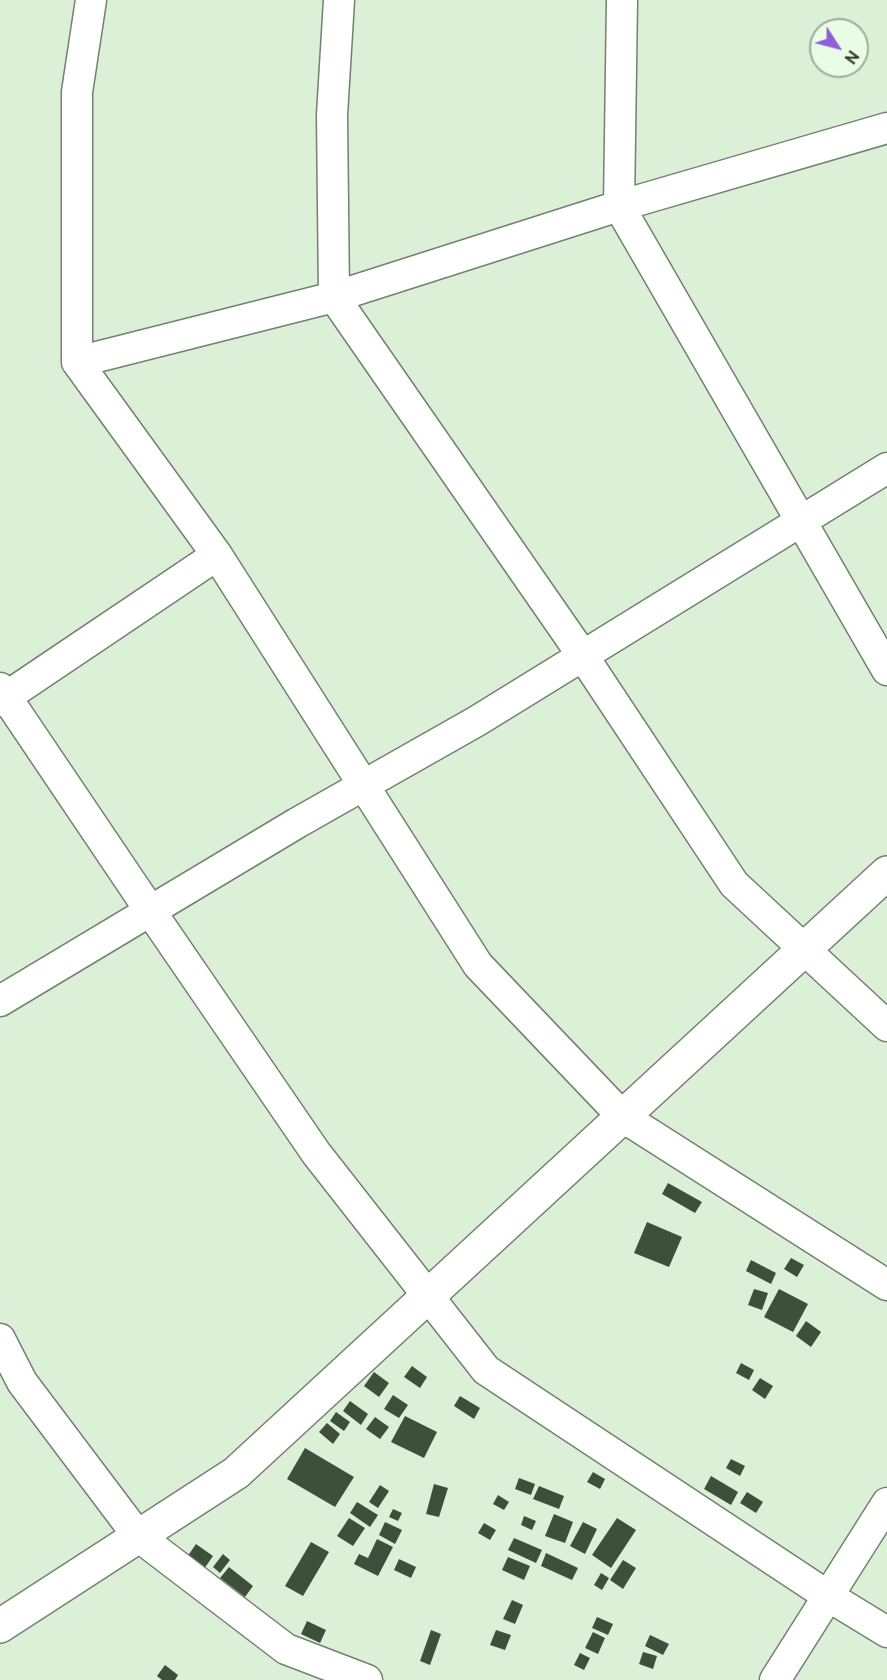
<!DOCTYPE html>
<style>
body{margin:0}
#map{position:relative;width:887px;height:1680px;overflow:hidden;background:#dbf0d7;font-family:Ubuntu,sans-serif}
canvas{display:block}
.north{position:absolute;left:809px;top:18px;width:60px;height:60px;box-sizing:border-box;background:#e8fde4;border:2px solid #9ead9b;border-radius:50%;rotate:126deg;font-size:16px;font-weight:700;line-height:24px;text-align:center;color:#2e362d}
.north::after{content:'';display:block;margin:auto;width:21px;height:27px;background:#915fd8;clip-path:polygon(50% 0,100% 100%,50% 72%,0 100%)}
</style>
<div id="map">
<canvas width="887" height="1680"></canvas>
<div class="north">N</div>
</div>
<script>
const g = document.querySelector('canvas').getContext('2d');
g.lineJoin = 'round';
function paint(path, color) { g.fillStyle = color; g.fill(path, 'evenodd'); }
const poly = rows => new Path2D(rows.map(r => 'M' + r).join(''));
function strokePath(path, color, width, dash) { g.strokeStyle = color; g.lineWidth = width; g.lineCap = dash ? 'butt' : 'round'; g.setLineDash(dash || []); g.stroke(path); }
paint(poly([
 [668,1183,702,1202,695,1213,662,1194],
 [647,1222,682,1237,669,1267,634,1253],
 [791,1258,804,1265,797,1277,784,1269],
 [751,1260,776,1273,771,1284,746,1271],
 [754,1289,768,1293,762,1310,748,1305],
 [779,1289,808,1304,793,1332,764,1317],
 [806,1321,821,1332,811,1347,796,1336],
 [741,1363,754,1370,749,1380,736,1373],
 [412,1366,427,1377,420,1388,404,1377],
 [374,1372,389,1383,379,1397,364,1386],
 [760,1378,773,1386,765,1399,752,1390],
 [393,1395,408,1405,399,1418,384,1409],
 [460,1396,480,1408,474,1419,454,1406],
 [350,1401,368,1414,361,1425,343,1411],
 [336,1412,350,1422,344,1431,330,1421],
 [405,1416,437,1432,424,1458,391,1442],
 [375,1417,389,1427,380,1439,366,1429],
 [327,1423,340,1434,333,1444,319,1432],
 [305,1448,354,1477,335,1507,287,1479],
 [731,1459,745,1466,740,1476,726,1468],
 [593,1472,605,1479,600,1489,587,1482],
 [711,1476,738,1492,731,1505,704,1489],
 [519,1478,535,1484,531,1495,515,1489],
 [434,1484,448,1488,439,1517,426,1514],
 [380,1485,389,1491,378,1508,369,1502],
 [539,1486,564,1496,559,1509,533,1499],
 [747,1492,763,1502,756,1513,740,1503],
 [498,1495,509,1502,504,1510,493,1504],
 [357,1502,378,1515,370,1527,350,1513],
 [393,1509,402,1513,398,1521,389,1517],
 [554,1514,573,1522,565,1543,545,1536],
 [524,1516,536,1521,532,1530,521,1525],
 [349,1518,365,1528,353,1546,337,1536],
 [617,1518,636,1530,611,1568,592,1555],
 [385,1522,402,1530,395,1544,379,1535],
 [583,1522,597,1529,585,1554,570,1546],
 [484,1523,496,1530,490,1540,478,1533],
 [514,1538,542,1550,536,1563,508,1550],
 [377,1539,393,1547,378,1576,354,1564,359,1554,368,1558],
 [311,1542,329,1552,303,1596,285,1586],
 [196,1544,213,1556,202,1572,185,1560],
 [546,1553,578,1568,572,1580,541,1566],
 [223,1554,230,1560,220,1573,213,1567],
 [508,1557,530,1566,524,1580,502,1570],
 [399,1559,416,1567,411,1578,394,1570],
 [623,1560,636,1568,623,1589,610,1580],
 [229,1567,253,1586,245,1597,220,1578],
 [601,1573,609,1578,602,1590,594,1585],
 [512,1600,523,1605,515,1624,503,1619],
 [597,1617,613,1624,608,1635,592,1628],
 [307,1621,326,1630,320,1643,301,1634],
 [431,1630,441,1634,430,1665,420,1661],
 [496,1630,511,1635,505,1650,490,1645],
 [593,1632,605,1638,598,1654,585,1648],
 [650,1635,669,1644,663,1655,645,1646],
 [643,1652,657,1656,653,1669,639,1664],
 [580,1653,590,1658,584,1670,574,1665],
 [165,1665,178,1675,175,1680,162,1680,157,1676]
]), '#3e503b');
const minor = poly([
 [91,0,77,92,77,362,217,555,478,965,623,1117,887,1285],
 [339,0,332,115,334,297,583,656,734,884,887,1026],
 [622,0,619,206,887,670],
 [77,362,334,297,619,206,887,128],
 [0,688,151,912,316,1153,486,1370,828,1596,887,1632],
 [0,701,217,555],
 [0,1001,297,823,477,721,887,468],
 [0,1339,22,1382,138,1536,286,1649,367,1680],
 [775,1680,887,1503]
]);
const tertiary = poly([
 [0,1626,236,1473,887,873]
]);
strokePath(minor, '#70836d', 33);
strokePath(tertiary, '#70836d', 36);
strokePath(minor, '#fff', 30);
strokePath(tertiary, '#fff', 33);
</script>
